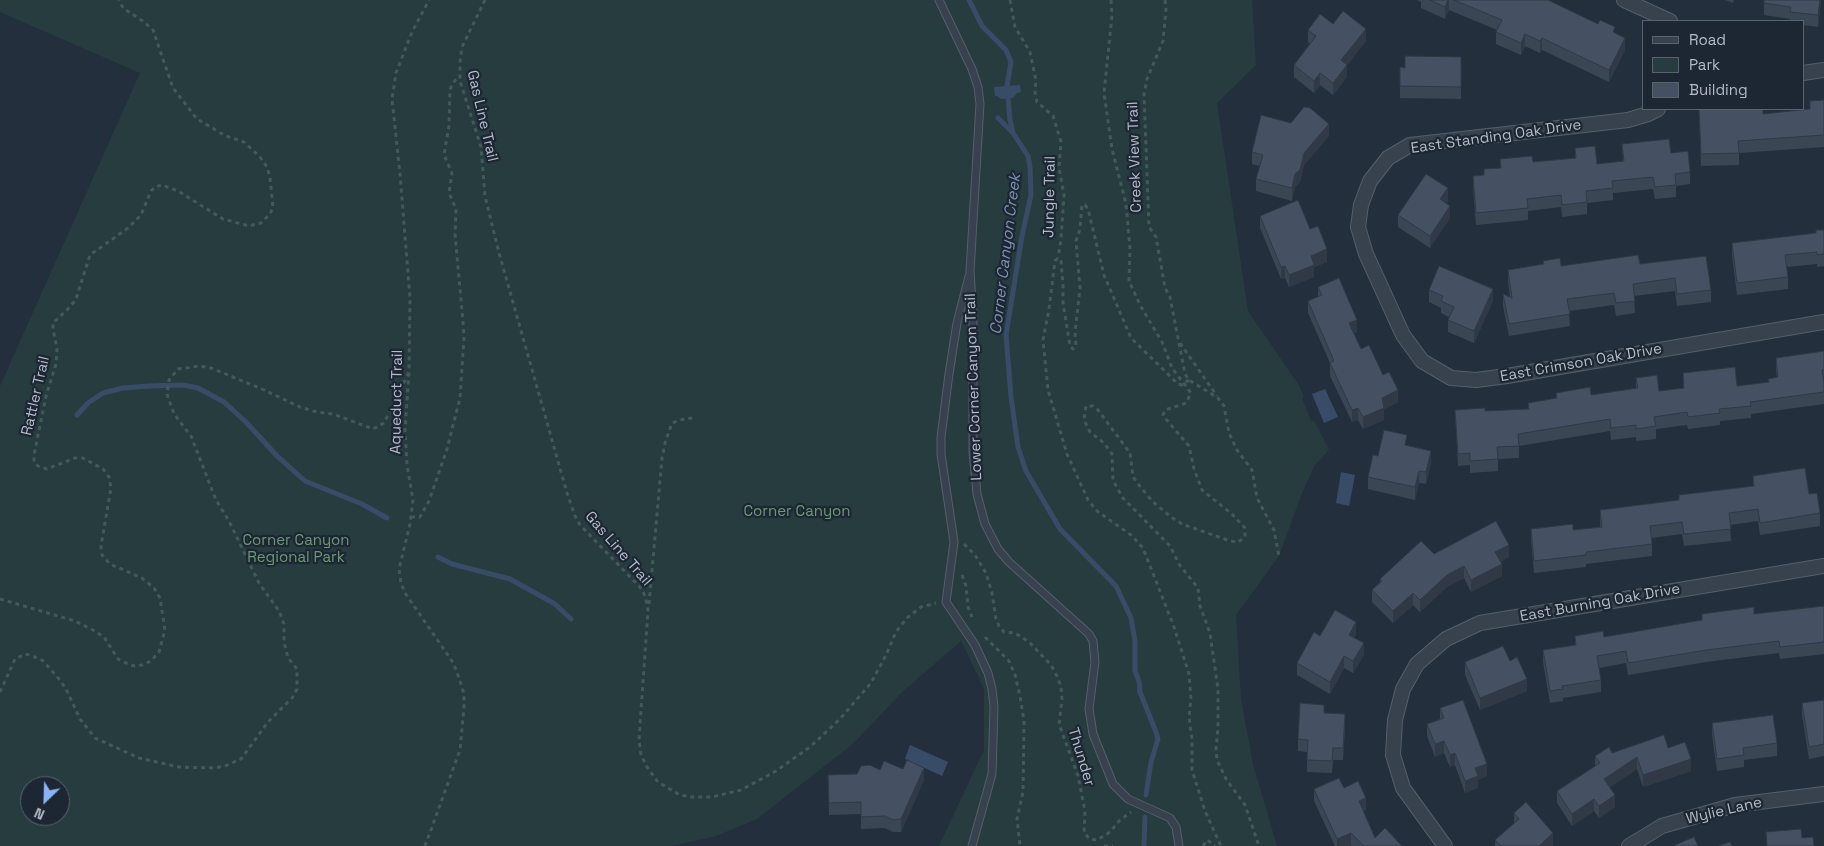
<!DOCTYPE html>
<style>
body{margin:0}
#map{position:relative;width:1824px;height:846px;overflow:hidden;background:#242f3e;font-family:"Space Grotesk",sans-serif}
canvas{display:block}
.legend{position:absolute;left:1642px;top:20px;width:162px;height:90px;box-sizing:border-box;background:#1d2633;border:1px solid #59626f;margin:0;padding:6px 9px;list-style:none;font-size:15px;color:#b4bcc9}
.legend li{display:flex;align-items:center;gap:10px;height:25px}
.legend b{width:25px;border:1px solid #59626f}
.north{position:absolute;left:20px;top:776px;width:50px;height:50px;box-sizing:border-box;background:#1d2633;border:1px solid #59626f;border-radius:50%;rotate:204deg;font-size:14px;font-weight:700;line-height:20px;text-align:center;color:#b4bcc9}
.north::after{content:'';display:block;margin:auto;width:18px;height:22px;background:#8ab4f8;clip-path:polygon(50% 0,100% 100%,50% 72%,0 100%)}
</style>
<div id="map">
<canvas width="1824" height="846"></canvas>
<ul class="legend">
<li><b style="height:6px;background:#38414e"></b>Road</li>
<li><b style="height:14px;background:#263c3f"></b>Park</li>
<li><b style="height:14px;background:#455162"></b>Building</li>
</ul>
<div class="north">N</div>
</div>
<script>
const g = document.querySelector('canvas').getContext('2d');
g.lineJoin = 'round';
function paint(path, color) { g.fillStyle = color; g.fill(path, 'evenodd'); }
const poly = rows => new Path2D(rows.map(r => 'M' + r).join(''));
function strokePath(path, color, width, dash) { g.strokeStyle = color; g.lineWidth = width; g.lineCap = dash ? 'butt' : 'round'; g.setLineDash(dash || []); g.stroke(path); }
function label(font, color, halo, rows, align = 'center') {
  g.font = font + ' "Space Grotesk",sans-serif'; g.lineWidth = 4.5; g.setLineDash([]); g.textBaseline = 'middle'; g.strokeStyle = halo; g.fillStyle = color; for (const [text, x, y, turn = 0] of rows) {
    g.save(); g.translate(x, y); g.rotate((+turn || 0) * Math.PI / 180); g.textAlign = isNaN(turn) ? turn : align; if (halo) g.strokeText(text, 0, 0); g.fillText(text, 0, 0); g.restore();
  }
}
paint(poly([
 [0,0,1252,0,1256,65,1217,103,1248,311,1298,384,1304,396,1302,398,1311,421,1314,420,1329,450,1315,465,1302,493,1279,556,1236,615,1241,699,1253,764,1277,846,939,846,984,750,984,689,961,641,901,693,854,743,757,819,716,836,672,846,0,846,0,386,140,73,0,12],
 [30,786,60,786,60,816,30,816]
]), '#263c3f');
paint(poly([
 [1020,85,1021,92,1017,93,1013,98,1001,99,997,96,995,96,994,87],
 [1325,389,1338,417,1324,423,1312,394],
 [1341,472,1355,475,1349,506,1336,503],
 [910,745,948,762,942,776,905,759]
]), '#394c67');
strokePath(poly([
 [969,0,982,26,1006,50,1011,62,1007,86,1010,120,1013,133,1028,156,1030,167,1031,195,1022,236,1006,335,1011,397,1018,447,1026,471,1060,529,1116,586,1131,618,1135,641,1135,671,1139,681,1140,692,1156,732,1158,739,1151,762,1146,795],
 [998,118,1012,132],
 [77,415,88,403,103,393,123,388,149,386,183,385,198,388,224,402,246,422,277,456,305,481,362,504,387,518],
 [438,557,452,564,510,579,555,604,571,619],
 [1144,846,1145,817]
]), '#394c67', 5);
const service = poly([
 [939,0,972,69,978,87,980,104,970,271,973,316,973,451,977,494,985,524,998,549,1009,562,1089,634,1093,641,1095,662,1089,709,1093,734,1113,784,1128,799,1170,818,1176,827,1179,846],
 [969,276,957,323,949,374,941,437,941,454,954,542,946,602,975,645,988,673,992,689,994,707,992,774,972,846]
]);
const minor = poly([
 [1624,0,1670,21],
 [1803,73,1824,70],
 [1658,109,1648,114,1628,120,1410,145,1388,158,1370,181,1361,205,1358,227,1366,254,1403,335,1422,361,1451,378,1476,380,1507,376,1824,322],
 [1445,846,1403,788,1393,755,1395,720,1403,689,1417,664,1446,639,1480,623,1824,566],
 [1629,846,1662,826,1735,805,1824,794]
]);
strokePath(service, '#565f6c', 9);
strokePath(minor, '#565f6c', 16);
strokePath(poly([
 [485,0,462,47,460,62,460,81,481,147,485,196,499,253,567,493,575,516,580,525,635,582,643,591,646,600,648,610,639,740,641,755,647,767,658,782,668,788,680,795,692,797,712,797,741,790,776,771,810,747,839,720,871,683,886,655,896,632,907,618,921,607,936,603],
 [1010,0,1015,27,1030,52,1036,81,1035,92,1037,102,1053,116,1061,142,1059,168,1064,195,1061,239,1058,258],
 [1111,0,1112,15,1104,93,1112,149,1126,204,1130,249,1129,281,1140,305,1162,342,1172,368,1191,393,1186,403,1165,410,1163,415,1165,418,1189,446,1194,469,1202,490,1232,514,1245,528,1245,537,1238,542,1230,541,1182,524,1171,517,1152,501,1139,485,1133,477,1130,453,1098,410,1093,406,1086,406,1084,420,1090,432,1104,443,1112,454,1113,480,1122,497,1170,546,1179,564,1198,588,1200,606,1210,633,1218,689,1218,728,1216,749,1217,760,1226,779,1245,805,1259,846],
 [1165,0,1166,9,1163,41,1147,79,1144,94,1149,227,1156,237,1165,288,1170,297,1185,374,1189,380,1218,398,1224,406,1229,433,1237,450,1252,470,1257,498,1274,530,1279,556],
 [1180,343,1217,396],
 [1189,380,1182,385,1178,384,1131,338,1104,275,1088,209,1085,205,1082,205,1080,229,1076,241,1080,288,1075,333,1076,346,1073,349,1070,346,1063,303,1063,285,1061,261,1058,258,1055,261,1049,309,1043,340,1048,390,1067,454,1088,500,1097,511,1131,535,1143,548,1174,627,1189,674,1191,699,1189,717,1192,740,1192,770,1205,811,1221,846],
 [411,517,420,517,429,501,447,449,460,398,464,337,463,322,455,234,456,209,449,193,452,173,444,155,449,126,450,90,452,84,459,76],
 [964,544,975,555,986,573,992,593,996,619,999,626,1004,632,1015,633,1029,642,1051,665,1057,676,1061,687,1062,699,1059,724,1078,776,1085,811,1084,833,1090,839,1097,840,1110,832,1119,821,1131,812],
 [962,575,966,586,968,607,972,617],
 [0,599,75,621,93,630,104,637,118,659,126,663,134,666,142,665,151,661,159,652,165,630,160,598,154,588,142,578,110,564,102,555,101,546,111,488,109,477,103,469,83,458,75,458,47,469,38,466,34,462,34,455,46,396,56,364,57,349,53,329,53,323,71,306,76,299,90,255,128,228,141,215,151,191,155,187,162,185,178,191,223,219,249,226,261,223,270,214,273,207,270,178,267,167,260,157,244,142,226,136,197,119,173,88,153,30,144,22,123,8,119,0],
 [649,604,662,458,665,443,672,423,684,419,693,418],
 [985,637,1009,661,1015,675,1020,696,1024,721,1023,792,1017,819,1020,846],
 [0,692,15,659,25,654,30,655,42,660,60,680,66,689,80,719,95,738,139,758,179,767,215,768,225,766,241,759,268,722,292,698,297,689,297,669,288,658,284,642,284,624,279,611,259,583,229,521,216,500,191,436,174,414,167,394,169,380,178,369,200,366,211,368,262,389,300,407,317,412,333,414,373,429,384,423,409,372],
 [425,846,460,750,464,707,464,694,457,672,452,661,405,593,401,583,399,569,410,524,413,500,407,465,405,430,409,372,410,298,400,174,392,99,396,73,412,32,429,0],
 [1104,846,1113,846],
 [1203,846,1207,840,1215,846]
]), '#44595c', 3, [4, 4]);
strokePath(service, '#38414e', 7);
strokePath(minor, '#38414e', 14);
paint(poly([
 [1417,0,1548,0,1615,33,1625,50,1609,82,1542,50,1540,53,1525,46,1521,55,1496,44,1496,32,1497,30,1449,10,1445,19,1421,8,1421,2],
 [1725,0,1734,0,1733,3],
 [1821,0,1818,27,1803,25,1803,21,1790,21,1790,19,1764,15,1764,3],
 [1333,24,1366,41,1347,65,1347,77,1333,95,1320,85,1314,93,1294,77,1294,65,1310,44,1308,42,1308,30],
 [1461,57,1461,99,1400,98,1400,67,1405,68],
 [1824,100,1824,147,1739,153,1739,165,1701,166,1699,109,1763,114,1810,109,1810,101],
 [1329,136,1304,165,1300,182,1295,187,1292,201,1256,191,1256,179,1260,166,1252,164,1252,152],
 [1622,144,1671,153,1690,172,1690,184,1676,186,1676,197,1655,199,1653,189,1613,193,1613,200,1587,203,1587,214,1562,217,1561,207,1528,211,1528,220,1476,225,1473,188,1473,176,1484,175,1484,169,1500,168,1500,159,1533,162,1575,158,1575,148,1597,164,1623,162],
 [1448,201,1446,203,1450,218,1430,248,1398,227,1398,215],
 [1260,216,1310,229,1327,262,1314,267,1314,277,1289,287,1285,278,1281,279,1260,228],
 [1824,230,1824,266,1817,267,1817,264,1786,267,1788,277,1788,289,1737,295,1732,255,1732,243,1816,233],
 [1543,261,1561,266,1640,264,1711,290,1711,302,1677,306,1675,291,1634,296,1635,313,1616,316,1614,305,1569,311,1570,326,1509,336,1503,306,1503,294,1510,297,1508,282,1508,270,1543,264],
 [1318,287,1357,332,1354,333,1361,349,1383,375,1398,402,1384,409,1384,420,1363,429,1358,420,1352,422,1330,376,1330,363,1308,313,1308,301,1318,297],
 [1429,290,1493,301,1474,343,1448,332,1448,320,1449,317,1441,313,1441,308,1429,302],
 [1824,351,1824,404,1751,414,1751,418,1720,421,1720,425,1688,429,1687,425,1656,429,1656,439,1636,441,1636,437,1611,440,1610,431,1519,446,1519,458,1498,459,1498,471,1470,473,1470,465,1458,466,1455,410,1485,411,1528,409,1528,403,1556,398,1556,393,1591,395,1636,388,1636,378,1659,391,1683,388,1683,373,1737,386,1768,383,1768,379,1777,378,1776,370,1776,358],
 [1407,446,1431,463,1426,484,1419,483,1415,500,1368,489,1368,477,1378,456],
 [1753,476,1809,494,1820,513,1820,526,1760,535,1758,521,1730,525,1731,541,1684,546,1682,534,1652,538,1652,556,1586,564,1586,567,1534,573,1531,541,1531,529,1573,530,1600,527,1600,510,1679,500,1679,495,1753,486],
 [1434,554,1509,557,1500,562,1502,576,1471,592,1464,578,1447,587,1420,612,1413,605,1393,623,1372,602,1372,590,1380,582,1380,579],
 [1824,606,1824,654,1780,659,1779,653,1706,662,1628,675,1626,663,1599,668,1601,680,1601,692,1563,698,1563,701,1550,703,1543,662,1543,650,1575,645,1575,636,1604,637,1702,621,1702,614,1754,614],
 [1356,634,1354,638,1364,655,1353,673,1344,668,1330,694,1297,675,1297,663,1320,636],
 [1510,661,1527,691,1480,710,1465,675,1465,662],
 [1824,700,1824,756,1809,759,1802,715,1802,703],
 [1440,708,1487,776,1478,780,1478,788,1465,793,1455,765,1450,767,1444,753,1435,757,1427,736,1427,724,1440,720],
 [1324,713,1345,727,1343,760,1333,760,1332,773,1307,772,1307,752,1298,751,1298,739],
 [1712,723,1777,743,1777,756,1744,760,1744,767,1717,771,1712,735],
 [1668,748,1691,771,1643,787,1637,769,1610,787,1615,807,1599,818,1594,811,1572,826,1557,803,1557,791,1595,766,1595,756,1612,753],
 [880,770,924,780,901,832,893,832,885,828,861,829,861,814,829,815,828,775,857,774],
 [1344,788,1366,810,1363,811,1375,838,1402,846,1352,846,1351,845,1349,846,1335,846,1314,801,1314,789],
 [1514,813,1553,845,1552,846,1495,846,1495,840,1514,823]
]), '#3b4654');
paint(poly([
 [1448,0,1449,0,1449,10,1445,19,1445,7],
 [1820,0,1821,0,1818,27,1818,15],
 [1366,29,1366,41,1341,72,1341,60],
 [1525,34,1525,46,1521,55,1521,43],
 [1542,38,1542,50,1540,53,1540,41],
 [1625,38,1625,50,1609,82,1609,70],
 [1347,65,1347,77,1333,95,1333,83],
 [1320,73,1320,85,1314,93,1314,81],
 [1329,124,1329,136,1304,165,1300,182,1295,187,1292,201,1292,188,1295,174,1304,153],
 [1448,188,1448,201,1440,211,1440,199],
 [1450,206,1450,218,1430,248,1430,236],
 [1327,249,1327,262,1314,267,1314,277,1289,287,1289,275,1311,256],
 [1285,266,1285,278,1281,279,1281,267],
 [1493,289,1493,301,1474,343,1474,331],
 [1357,320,1357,332,1349,335,1349,323],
 [1398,390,1398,402,1384,409,1384,420,1363,429,1363,417,1382,398],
 [1358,408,1358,420,1352,422,1352,410],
 [1431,451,1431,463,1426,484,1426,472],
 [1419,471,1419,483,1415,500,1415,487],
 [1509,545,1509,557,1495,564,1495,552],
 [1502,564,1502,576,1471,592,1471,580],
 [1464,566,1464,578,1447,587,1420,612,1420,600,1447,575],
 [1413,593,1413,605,1393,623,1393,611],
 [1356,622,1356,634,1349,647,1349,635],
 [1364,643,1364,655,1353,673,1353,661],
 [1344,656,1344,668,1330,694,1330,682],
 [1527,679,1527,691,1480,710,1480,698],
 [1345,714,1345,727,1343,760,1343,748],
 [1444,741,1444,753,1435,757,1435,744],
 [1455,753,1455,765,1450,767,1450,755],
 [1637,757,1637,769,1604,791,1604,779],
 [1691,759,1691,771,1643,787,1643,775],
 [1487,764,1487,776,1478,780,1478,788,1465,793,1465,781,1475,768],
 [924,768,924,780,901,832,901,819],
 [1615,795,1615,807,1599,818,1599,806],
 [1366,798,1366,810,1359,813,1359,801],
 [1594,799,1594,811,1572,826,1572,814],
 [1351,833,1351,845,1349,846,1337,846,1337,839],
 [1553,833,1553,845,1552,846,1539,846]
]), '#303945');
const building = poly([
 [1430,0,1448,0,1445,7,1430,0],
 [1454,0,1548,0,1598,24,1600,20,1615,27,1613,32,1625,38,1609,70,1542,38,1540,41,1525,34,1521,43,1496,32,1502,20,1454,0],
 [1764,0,1820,0,1818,15,1790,12,1791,7,1764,3,1764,0],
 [1343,11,1366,29,1341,60,1347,65,1333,83,1320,73,1314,81,1294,65,1316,36,1308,30,1320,14,1333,24,1343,11],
 [1405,56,1461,57,1461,87,1400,86,1400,67,1405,68,1405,56],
 [1824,100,1824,135,1738,141,1739,153,1701,154,1699,109,1763,109,1763,114,1810,109,1810,101,1824,100],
 [1304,107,1310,108,1329,124,1304,153,1300,170,1295,174,1292,188,1256,179,1263,155,1252,152,1261,115,1291,123,1304,107],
 [1669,139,1671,153,1688,151,1690,172,1675,174,1676,185,1655,187,1653,177,1612,181,1613,188,1586,191,1587,202,1562,205,1561,195,1527,199,1528,208,1476,213,1473,176,1484,175,1484,169,1501,168,1500,159,1532,156,1533,162,1576,158,1575,148,1595,146,1597,164,1624,161,1622,144,1669,139],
 [1426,174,1448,188,1440,199,1450,206,1430,236,1398,215,1426,174],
 [1298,200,1310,229,1318,226,1327,249,1311,256,1314,265,1289,275,1285,266,1281,267,1260,216,1298,200],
 [1816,230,1824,230,1824,254,1817,255,1817,252,1785,255,1788,277,1737,283,1732,243,1816,233,1816,230],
 [1638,255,1640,264,1706,256,1711,290,1677,294,1675,278,1633,284,1635,301,1616,303,1614,293,1567,299,1570,314,1509,324,1503,294,1512,298,1508,270,1544,264,1543,261,1560,258,1561,266,1638,255],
 [1439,266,1493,289,1474,331,1448,320,1454,307,1441,301,1443,296,1429,290,1439,266],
 [1339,278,1357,320,1349,323,1361,349,1369,345,1383,375,1389,372,1398,390,1382,398,1384,408,1363,417,1358,408,1352,410,1330,363,1334,361,1308,301,1322,295,1318,287,1339,278],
 [1824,351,1824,370,1822,370,1824,384,1824,392,1750,402,1751,406,1719,409,1720,413,1688,417,1687,412,1654,417,1656,426,1636,429,1636,425,1611,428,1610,419,1518,434,1519,446,1497,447,1498,459,1470,461,1470,453,1458,454,1455,410,1485,408,1485,411,1529,409,1528,403,1557,398,1556,393,1590,387,1591,395,1638,388,1636,378,1657,375,1659,391,1684,388,1683,373,1735,367,1737,386,1769,382,1768,379,1778,377,1776,358,1824,351],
 [1384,430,1407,435,1405,445,1431,451,1426,472,1419,471,1415,487,1368,477,1373,455,1378,456,1384,430],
 [1805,468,1809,494,1817,493,1820,513,1760,523,1758,509,1729,513,1731,529,1684,534,1682,522,1650,526,1652,544,1586,552,1586,555,1534,561,1531,529,1573,524,1573,530,1602,527,1600,510,1679,500,1679,495,1754,486,1753,476,1805,468],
 [1496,521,1509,545,1495,552,1502,564,1471,580,1464,566,1447,575,1420,600,1413,593,1393,611,1372,590,1382,581,1380,579,1421,541,1434,554,1496,521],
 [1824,606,1824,642,1780,647,1779,641,1706,650,1628,663,1626,651,1597,656,1601,680,1562,686,1563,689,1550,691,1543,650,1576,645,1575,636,1603,631,1604,637,1702,620,1702,614,1754,607,1754,614,1824,606],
 [1335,610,1356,622,1349,635,1364,643,1353,661,1344,656,1330,682,1297,663,1314,632,1320,636,1335,610],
 [1503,646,1510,661,1517,657,1527,679,1480,698,1465,662,1503,646],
 [1463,700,1487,764,1475,768,1478,776,1465,781,1455,753,1450,755,1444,741,1435,744,1427,724,1444,718,1440,708,1463,700],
 [1824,700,1824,744,1809,747,1802,703,1824,700],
 [1300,703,1324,705,1324,713,1345,714,1343,748,1333,748,1332,761,1307,760,1308,740,1298,739,1300,703],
 [1773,715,1777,743,1743,748,1744,755,1717,759,1712,723,1773,715],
 [1664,735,1668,748,1685,742,1691,759,1643,775,1637,757,1604,779,1615,795,1599,806,1594,799,1572,814,1557,791,1600,763,1595,756,1609,747,1612,753,1664,735],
 [907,760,924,768,901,819,893,820,885,816,861,817,861,802,829,803,828,775,857,774,861,766,870,765,880,770,884,761,903,769,907,760],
 [1339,778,1344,788,1358,781,1366,798,1359,801,1375,838,1385,828,1402,846,1364,846,1351,833,1337,839,1314,789,1339,778],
 [1526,802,1553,833,1539,846,1501,846,1495,840,1519,819,1514,813,1526,802],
 [1801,829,1802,838,1813,837,1814,846,1767,846,1766,832,1801,829],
 [1694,837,1698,846,1675,846,1675,845,1694,837],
 [1730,842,1732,846,1718,846,1730,842]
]);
paint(building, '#455162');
strokePath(building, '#303945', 1);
label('15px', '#b4bcc9', '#1d2633', [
 ["Gas Line Trail",482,116,77],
 ["East Standing Oak Drive",1496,137,-8],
 ["Creek View Trail",1135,157,-92],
 ["Jungle Trail",1050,197,-89],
 ["East Crimson Oak Drive",1581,363,-10],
 ["Lower Corner Canyon Trail",974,387,-92],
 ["Rattler Trail",36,396,-77],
 ["Aqueduct Trail",397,402,-89],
 ["Gas Line Trail",618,549,49],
 ["East Burning Oak Drive",1600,603,-10],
 ["Thunder",1081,757,73],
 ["Wylie Lane",1724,811,-13]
]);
label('15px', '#6b9a76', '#1d2633', [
 ["Corner Canyon",797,512],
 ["Corner Canyon",296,541],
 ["Regional Park",296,558]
]);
label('italic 16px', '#7c92b1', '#1d2633', [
 ["Corner Canyon Creek",1006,254,-83]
]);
</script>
